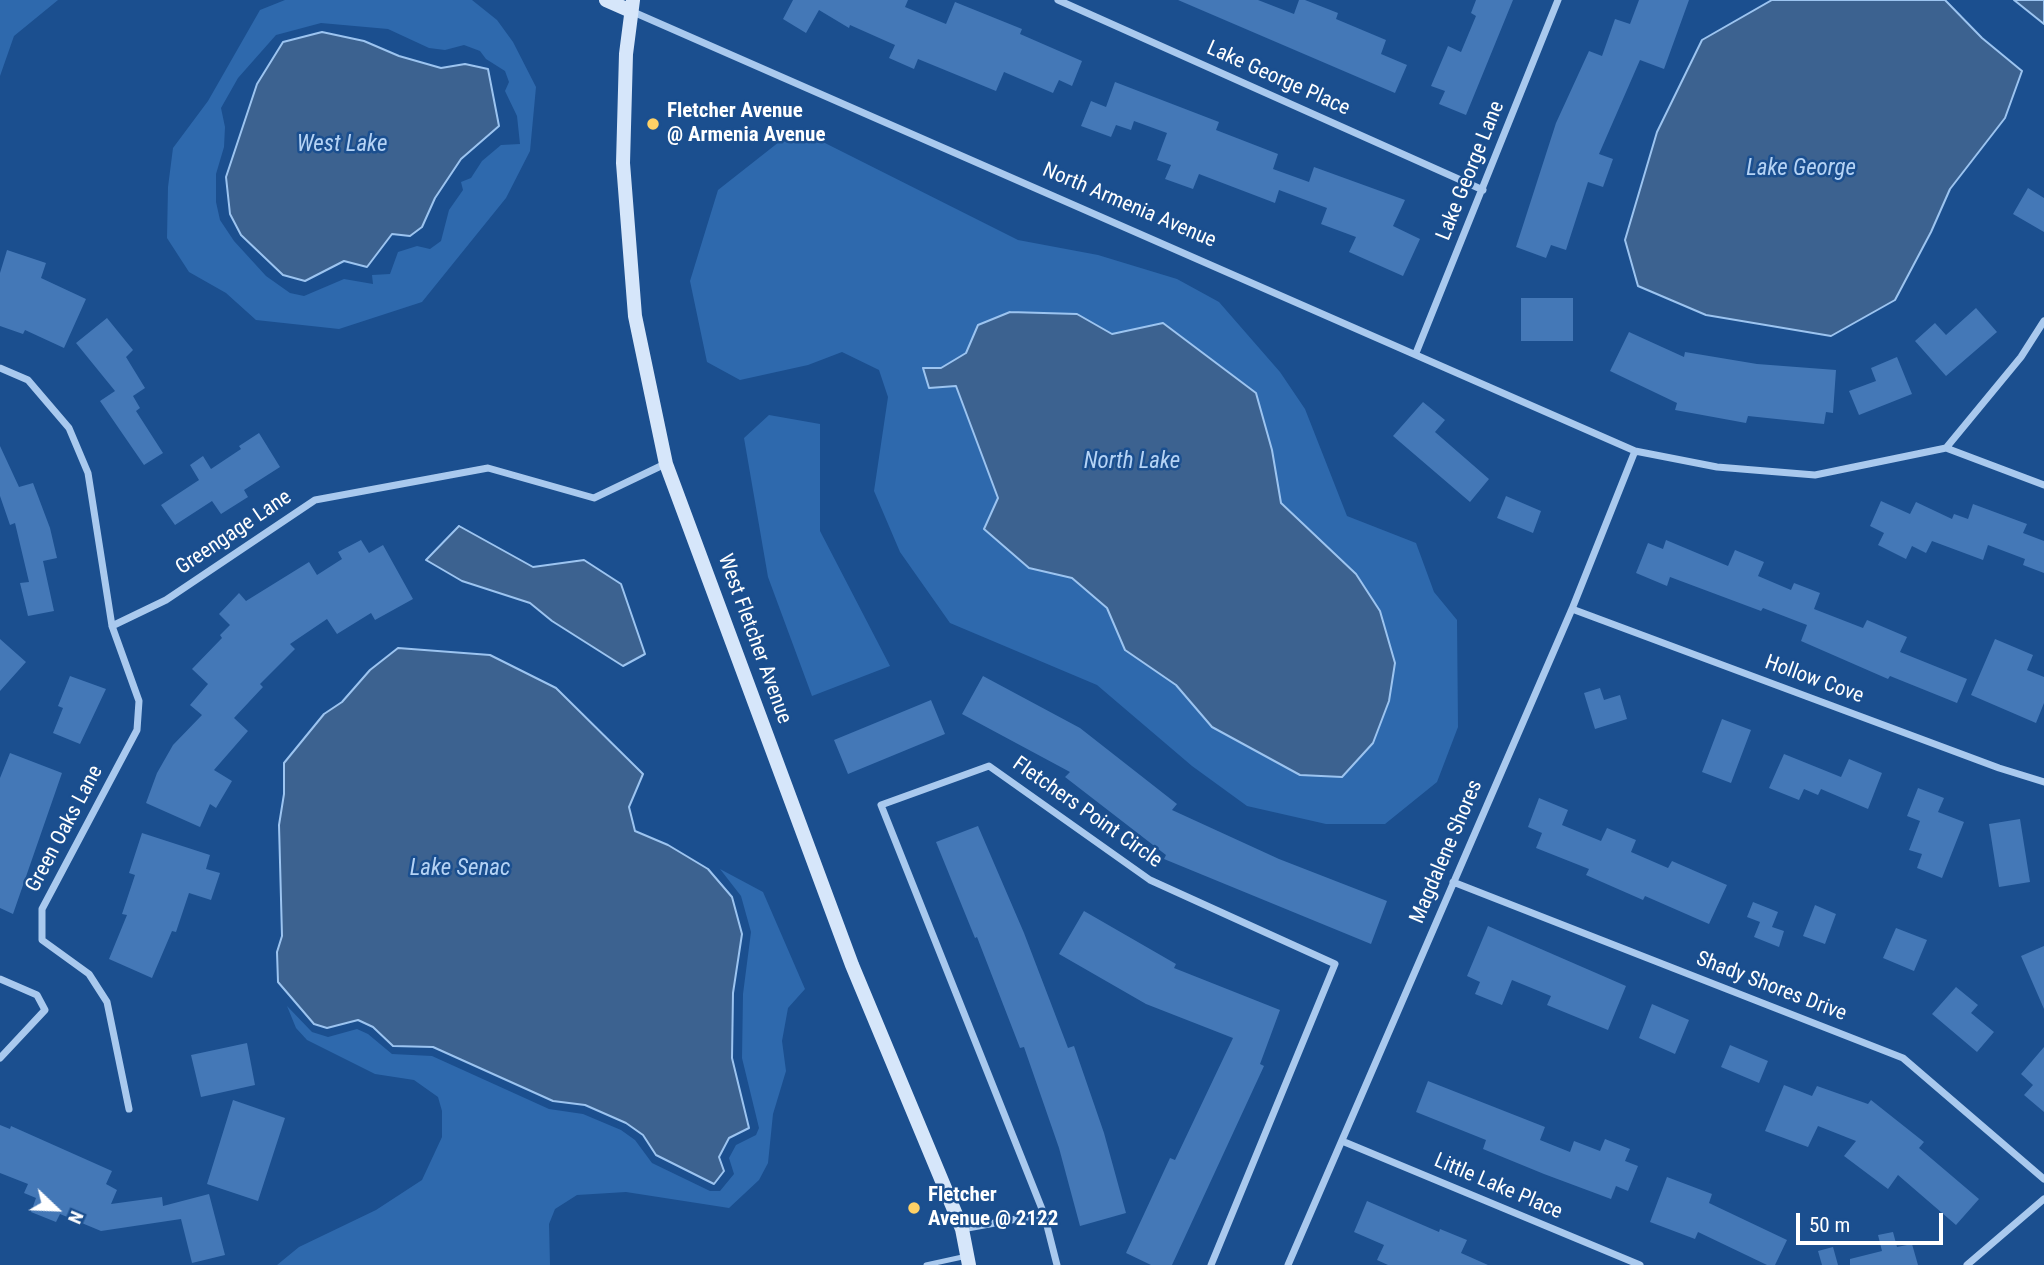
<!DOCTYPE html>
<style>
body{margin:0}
#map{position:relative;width:2044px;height:1265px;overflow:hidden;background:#1b4f8f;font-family:"Roboto Condensed",sans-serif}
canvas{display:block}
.north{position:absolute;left:21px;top:1174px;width:70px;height:70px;-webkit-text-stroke:5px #1b4f8f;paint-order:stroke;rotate:113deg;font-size:19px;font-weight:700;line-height:28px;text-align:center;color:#fff}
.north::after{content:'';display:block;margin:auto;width:24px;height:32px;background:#fff;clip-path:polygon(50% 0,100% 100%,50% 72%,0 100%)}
.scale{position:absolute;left:1796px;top:1213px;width:147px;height:32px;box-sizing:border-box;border:4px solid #fff;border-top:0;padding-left:9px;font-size:21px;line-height:24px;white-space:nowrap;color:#fff;-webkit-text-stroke:5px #1b4f8f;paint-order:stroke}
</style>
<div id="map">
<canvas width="2044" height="1265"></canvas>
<div class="north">N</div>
<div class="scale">50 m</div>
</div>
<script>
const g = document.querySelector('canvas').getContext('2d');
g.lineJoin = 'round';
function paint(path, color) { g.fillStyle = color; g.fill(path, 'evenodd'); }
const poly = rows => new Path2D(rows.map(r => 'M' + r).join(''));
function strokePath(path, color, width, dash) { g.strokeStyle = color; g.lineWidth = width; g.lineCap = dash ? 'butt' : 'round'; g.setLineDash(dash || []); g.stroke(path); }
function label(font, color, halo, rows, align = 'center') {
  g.font = font + ' "Roboto Condensed",sans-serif'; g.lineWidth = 5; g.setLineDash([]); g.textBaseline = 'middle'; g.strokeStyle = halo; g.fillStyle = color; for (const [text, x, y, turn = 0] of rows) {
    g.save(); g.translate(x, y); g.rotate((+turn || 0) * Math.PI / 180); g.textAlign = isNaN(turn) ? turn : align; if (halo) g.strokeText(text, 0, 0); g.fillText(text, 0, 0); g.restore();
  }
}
paint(poly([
 [0,0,58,0,14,36,0,76],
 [285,0,472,0,497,20,513,42,536,87,530,151,506,198,422,302,339,329,256,320,226,293,189,272,167,238,168,187,173,148,208,101,260,10],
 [321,23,388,29,429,48,445,50,464,45,480,51,486,59,505,71,509,82,505,91,517,116,520,144,501,145,482,161,471,178,461,182,463,190,449,210,441,241,430,249,417,246,398,252,390,274,372,275,373,284,344,279,304,296,290,293,266,276,234,241,220,220,216,202,216,174,224,147,225,127,221,108,238,78,276,35],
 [817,139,1018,240,1098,255,1177,279,1219,302,1280,372,1305,409,1347,516,1416,543,1434,592,1457,620,1458,727,1437,782,1385,824,1326,824,1247,806,1192,766,1097,685,950,623,900,552,874,491,888,397,879,370,842,352,808,365,740,380,707,362,690,281,718,190,779,142],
 [769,415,820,424,820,531,890,666,812,696,768,577,744,438],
 [720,869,763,892,805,989,788,1008,782,1041,786,1071,773,1114,768,1163,759,1180,729,1208,626,1192,577,1195,555,1209,549,1224,550,1265,277,1265,299,1247,376,1210,422,1180,442,1137,442,1111,438,1097,414,1080,375,1074,307,1040,296,1028,287,1006,312,1032,328,1037,357,1029,368,1034,392,1054,432,1056,549,1109,583,1114,621,1130,635,1140,652,1163,710,1191,720,1191,734,1174,729,1158,736,1145,756,1135,759,1128,742,1058,743,994,751,932,741,896]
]), '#2e69ad');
const water = poly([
 [1772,0,1945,0,1982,38,2022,71,2005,118,1950,189,1931,232,1895,300,1831,336,1706,315,1638,286,1625,240,1657,132,1702,40,1772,0],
 [2014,0,2044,0,2044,24,2014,0],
 [322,32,364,41,399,56,441,68,465,64,488,69,499,126,461,159,435,198,422,227,410,236,392,234,367,267,344,261,305,281,283,275,241,235,230,214,226,177,257,84,283,42,322,32],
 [1010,312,1077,314,1112,334,1163,323,1256,393,1272,450,1281,503,1356,574,1380,611,1395,663,1389,701,1373,743,1342,777,1300,775,1212,727,1176,685,1125,650,1107,608,1072,578,1029,568,984,529,998,498,956,386,929,388,923,368,941,368,966,353,978,325,1010,312],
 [459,526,533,567,584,560,621,584,645,654,623,666,552,621,530,603,462,581,426,560,459,526],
 [398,648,490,655,556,688,643,774,629,807,635,831,668,845,708,869,732,897,742,934,733,993,732,1058,749,1128,729,1138,719,1157,724,1171,714,1184,656,1155,643,1135,626,1123,585,1105,553,1101,433,1047,393,1046,373,1027,358,1020,327,1028,314,1024,278,982,277,952,282,936,279,825,284,794,284,763,324,714,342,702,370,670,398,648]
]);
paint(water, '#3c6290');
strokePath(water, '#9cc4f0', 2);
paint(poly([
 [793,0,908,0,905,7,946,24,955,2,1022,29,1020,34,1082,61,1072,86,1059,80,1053,93,1004,72,996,91,918,59,914,69,889,58,895,45,850,25,849,28,819,10,806,33,783,19],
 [1178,0,1258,0,1294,14,1299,0,1305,0,1338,13,1336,19,1386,40,1381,54,1407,65,1395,93],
 [1476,0,1513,0,1466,115,1439,104,1445,91,1431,86,1448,46,1461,52,1476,16,1471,13],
 [1639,0,1689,0,1664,69,1640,60,1599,154,1613,159,1603,187,1588,182,1566,250,1551,245,1546,258,1516,247,1556,123,1589,51,1602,56,1615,19,1630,24],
 [1115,82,1219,122,1216,130,1278,154,1273,169,1309,182,1314,167,1405,200,1393,226,1420,239,1403,276,1349,252,1356,237,1321,224,1327,208,1279,190,1275,203,1199,174,1193,189,1165,179,1171,165,1157,160,1167,133,1134,121,1131,130,1116,125,1111,137,1081,126,1091,101,1106,107],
 [2028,188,2044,198,2044,232,2013,214],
 [7,250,46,263,41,278,86,299,64,348,25,330,23,334,0,326,0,273],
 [1521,298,1573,298,1573,341,1521,341],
 [1976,308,1997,332,1946,376,1915,341,1935,323,1946,335],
 [107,318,133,350,126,357,145,388,133,396,140,408,136,411,163,453,144,465,100,401,115,391,76,343],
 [1629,332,1684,357,1685,352,1757,364,1836,370,1833,413,1826,412,1824,424,1748,416,1746,423,1675,410,1677,403,1610,371],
 [1897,357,1912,394,1859,415,1849,391,1876,381,1871,368],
 [1423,402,1445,420,1435,432,1489,479,1470,502,1393,436],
 [259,433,280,467,244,490,248,497,221,514,212,501,175,525,161,505,199,480,190,465,203,456,211,469,241,449,239,446],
 [0,446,19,487,33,483,50,528,57,558,43,561,54,611,28,616,20,583,29,582,15,523,10,525,0,496],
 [1506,496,1541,511,1533,533,1497,518],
 [1881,501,1910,514,1916,502,1952,519,1954,514,1968,519,1973,504,2027,524,2023,533,2044,541,2044,573,2023,565,2025,559,1988,545,1983,560,1932,541,1926,553,1912,546,1906,559,1878,545,1884,533,1870,526],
 [361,540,369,553,383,545,413,599,375,620,371,613,337,634,327,619,290,644,295,649,260,684,263,687,234,718,248,731,214,770,232,781,216,808,210,804,200,827,146,803,157,773,173,745,202,715,190,705,208,684,192,669,222,638,220,635,230,625,219,614,239,593,246,601,309,562,317,575,342,559,338,552],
 [1666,540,1728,566,1735,550,1764,562,1758,576,1791,590,1794,583,1820,593,1814,609,1863,628,1867,620,1907,637,1900,652,1967,679,1957,703,1890,676,1888,679,1801,641,1807,625,1763,608,1761,611,1670,577,1667,586,1636,573,1648,543,1663,549],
 [0,639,26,662,0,691],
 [1995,639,2033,655,2027,670,2044,677,2044,703,2036,723,1971,695],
 [70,676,106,689,80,744,53,733,63,708,58,706],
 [983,676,1080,728,1177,804,1172,810,1279,859,1387,901,1371,944,1164,859,1166,855,1065,777,1070,772,962,714],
 [1600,688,1604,700,1620,695,1627,719,1595,729,1584,693],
 [931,700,945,734,848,774,834,740],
 [1722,719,1751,730,1731,783,1702,772],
 [10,753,62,773,13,914,0,908,0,778],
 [1784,754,1841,777,1849,759,1882,773,1868,809,1821,789,1818,795,1804,789,1799,800,1769,788],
 [1918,788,1944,798,1938,812,1964,822,1942,878,1917,868,1922,854,1909,850,1920,821,1907,816],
 [1539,798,1568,810,1562,825,1601,841,1607,828,1636,840,1631,852,1668,868,1672,861,1727,885,1709,924,1645,896,1643,900,1586,875,1589,869,1536,848,1542,833,1528,827],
 [2020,819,2030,882,1999,887,1989,824],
 [978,826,1024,933,1068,1048,1074,1046,1104,1133,1126,1213,1080,1226,1059,1148,1024,1047,1020,1048,977,937,975,938,936,842],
 [142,833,210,855,206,869,220,873,211,900,189,893,176,932,172,931,152,978,109,959,127,915,122,914,135,875,129,873],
 [1753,902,1778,912,1772,927,1784,931,1779,947,1754,937,1760,922,1747,917],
 [1815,905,1836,914,1825,944,1803,936],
 [1084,911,1176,964,1174,968,1280,1010,1260,1064,1264,1066,1172,1265,1151,1265,1126,1253,1170,1158,1175,1160,1233,1038,1146,1004,1059,954],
 [1488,926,1626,986,1608,1030,1547,1005,1551,996,1512,980,1502,1005,1475,994,1480,982,1467,976],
 [1896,928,1927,940,1914,971,1883,958],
 [2044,946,2044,1009,2021,956],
 [1956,987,1978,1005,1971,1013,1994,1032,1977,1052,1932,1014],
 [1652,1004,1689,1020,1675,1054,1639,1038],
 [247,1043,255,1085,201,1097,191,1055],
 [1730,1045,1768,1061,1759,1083,1721,1067],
 [2044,1047,2044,1112,2024,1095,2033,1085,2021,1074],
 [1428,1081,1545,1127,1540,1140,1570,1152,1574,1141,1600,1151,1605,1139,1630,1149,1625,1161,1638,1166,1628,1191,1616,1186,1611,1199,1544,1174,1483,1149,1486,1140,1416,1112],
 [1784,1085,1812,1096,1817,1086,1868,1104,1871,1100,1924,1142,1919,1148,1979,1199,1956,1225,1898,1175,1888,1189,1844,1156,1856,1141,1818,1126,1808,1147,1765,1131],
 [233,1100,285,1118,258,1201,207,1184],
 [0,1125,10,1129,11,1126,112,1171,106,1184,117,1190,111,1204,162,1197,163,1206,209,1194,225,1255,192,1263,181,1219,101,1231,60,1214,56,1222,31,1212,36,1198,24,1193,28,1184,0,1173],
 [1667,1177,1712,1194,1709,1203,1787,1240,1775,1265,1767,1265,1698,1232,1695,1239,1650,1222],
 [1367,1201,1439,1232,1440,1229,1467,1240,1461,1253,1488,1265,1388,1265,1377,1260,1384,1245,1354,1232],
 [1893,1232,1897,1247,1912,1244,1918,1265,1850,1265,1850,1259,1882,1251,1878,1235],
 [1833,1247,1838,1265,1822,1265,1818,1251]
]), '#4478b7');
strokePath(poly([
 [926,1265,967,1256]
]), '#a9c9ee', 5);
strokePath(poly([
 [1058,0,1483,190],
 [631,11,1635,451,1717,467,1815,475,1946,448,2044,485],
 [1416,353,1558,0],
 [0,368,28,380,69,428,88,473,112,626,139,701,137,730,42,909,42,940,89,974,107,1002,129,1109],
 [1946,448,2021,357,2044,321],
 [1572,609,1999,768,2044,782],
 [112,626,166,600,315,500,488,468,594,498,665,464],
 [1453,882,1903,1058,2044,1179],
 [0,979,37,995,45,1010,0,1058],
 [1342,1141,1640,1265],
 [962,1229,1044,1214],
 [1057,1265,1044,1214,881,805,989,766,1150,880,1335,964,1211,1265],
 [1288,1265,1572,609,1635,451],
 [1967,1265,2044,1199]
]), '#a9c9ee', 7);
strokePath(poly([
 [606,0,631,11],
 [633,0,626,54,623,163,635,316,666,464,852,965,962,1229,969,1265]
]), '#d6e6fa', 14);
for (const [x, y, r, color] of [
 [653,124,7,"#ffd166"],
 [914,1208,7,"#ffd166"]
]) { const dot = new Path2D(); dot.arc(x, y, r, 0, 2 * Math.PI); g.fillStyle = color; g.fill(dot); strokePath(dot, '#1b4f8f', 2.5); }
label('21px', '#fff', '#1b4f8f', [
 ["Lake George Place",1278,79,24],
 ["Lake George Lane",1471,171,-68],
 ["North Armenia Avenue",1129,206,23],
 ["Greengage Lane",234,533,-34],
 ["West Fletcher Avenue",754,639,70],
 ["Hollow Cove",1814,680,20],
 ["Fletchers Point Circle",1087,813,35],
 ["Green Oaks Lane",65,829,-62],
 ["Magdalene Shores",1447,852,-67],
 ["Shady Shores Drive",1771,987,21],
 ["Little Lake Place",1498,1187,23]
]);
label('bold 21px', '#fff', '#1b4f8f', [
 ["Fletcher Avenue",667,112],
 ["@ Armenia Avenue",667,136],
 ["Fletcher",928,1196],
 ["Avenue @ 2122",928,1220]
], 'left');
label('italic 23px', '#b5d3f5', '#1b4f8f', [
 ["West Lake",342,145],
 ["Lake George",1801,169],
 ["North Lake",1132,462],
 ["Lake Senac",460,869]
]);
</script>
